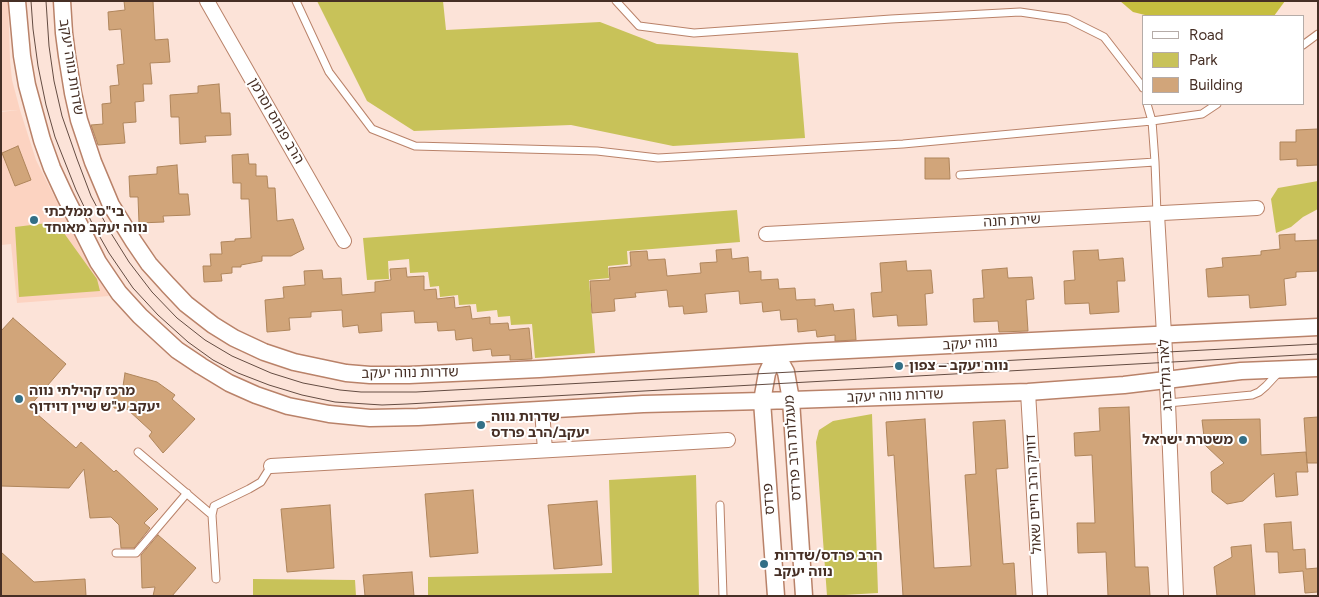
<!DOCTYPE html>
<meta charset="utf-8">
<style>
body{margin:0}
#map{position:relative;width:1319px;height:597px;overflow:hidden;background:#fce3d8;font-family:Figtree,sans-serif}
canvas{display:block}
.frame{position:absolute;inset:0;border:2px solid #462f25;pointer-events:none}
.legend{position:absolute;left:1142px;top:15px;width:162px;height:90px;box-sizing:border-box;background:#fff;border:1px solid #b5aca8;margin:0;padding:6px 9px;list-style:none;font-size:15px;color:#462f25}
.legend li{display:flex;align-items:center;gap:10px;height:25px}
.legend b{width:25px;border:1px solid #b5aca8}
</style>
<div id="map">
<canvas width="1319" height="597"></canvas>
<div class="frame"></div>
<ul class="legend">
<li><b style="height:6px;background:#fff"></b>Road</li>
<li><b style="height:14px;background:#c8c259"></b>Park</li>
<li><b style="height:14px;background:#d1a57a"></b>Building</li>
</ul>
</div>
<script>
const g = document.querySelector('canvas').getContext('2d');
g.lineJoin = 'round';
function paint(path, color) { g.fillStyle = color; g.fill(path, 'evenodd'); }
const poly = rows => new Path2D(rows.map(r => 'M' + r).join(''));
function strokePath(path, color, width, dash) { g.strokeStyle = color; g.lineWidth = width; g.lineCap = dash ? 'butt' : 'round'; g.setLineDash(dash || []); g.stroke(path); }
function label(font, color, halo, rows, align = 'center') {
  g.font = font + ' Figtree,"Noto Sans Hebrew",sans-serif'; g.lineWidth = 4; g.setLineDash([]); g.textBaseline = 'middle'; g.strokeStyle = halo; g.fillStyle = color; for (const [text, x, y, turn = 0] of rows) {
    g.save(); g.translate(x, y); g.rotate((+turn || 0) * Math.PI / 180); g.textAlign = isNaN(turn) ? turn : align; if (halo) g.strokeText(text, 0, 0); g.fillText(text, 0, 0); g.restore();
  }
}
paint(poly([
 [1,1,8,1,10,60,12,80,20,110,36,160,83,254,109,296,17,303,11,244,1,245,1,112,18,110,1,111]
]), '#fcd3c1');
paint(poly([
 [317,1,443,1,446,30,600,22,657,44,798,53,805,138,673,146,571,125,414,131,367,101],
 [1318,181,1318,209,1303,217,1291,227,1276,233,1271,199,1278,188],
 [737,210,740,242,627,251,628,264,608,266,609,278,589,280,595,353,535,358,532,324,511,325,510,316,498,317,497,310,477,312,476,304,459,305,458,295,440,297,439,286,430,287,428,272,410,273,409,259,388,261,389,279,367,280,363,238],
 [56,222,97,279,100,291,19,297,15,227],
 [872,414,878,593,827,596,816,442,819,430,833,421],
 [696,475,699,596,428,596,428,577,612,573,609,480],
 [253,579,355,580,356,596,253,596]
]), '#c8c259');
paint(poly([
 [1120,1,1285,1,1274,16,1149,16,1133,12]
]), '#c6be3f');
const building = poly([
 [124,1,153,1,155,40,168,39,170,62,150,63,152,84,143,84,144,101,135,102,136,122,123,123,125,143,98,145,91,125,103,124,102,104,111,103,110,86,119,85,117,65,124,64,121,29,109,30,108,12,125,10,124,1],
 [219,84,221,113,230,113,231,135,205,136,206,142,180,144,179,117,171,117,170,95,198,93,198,86,219,84],
 [1318,129,1318,165,1297,166,1297,159,1280,160,1280,142,1296,142,1296,130,1318,129],
 [18,146,31,180,15,186,2,153,18,146],
 [248,154,249,164,256,164,256,176,267,176,268,188,275,188,277,221,293,219,304,249,291,256,262,256,262,261,241,265,241,267,232,267,232,273,221,274,222,281,204,282,203,266,211,266,210,254,222,254,221,242,235,241,235,239,251,238,249,199,241,199,241,183,233,183,232,155,248,154],
 [925,158,949,158,950,179,925,179,925,158],
 [177,165,179,194,188,194,190,215,163,216,164,222,139,223,138,197,130,197,129,176,157,174,157,167,177,165],
 [1295,234,1295,241,1318,240,1318,271,1296,272,1296,277,1284,279,1286,305,1250,308,1249,295,1208,297,1206,269,1223,267,1222,258,1261,255,1261,251,1280,249,1279,235,1295,234],
 [731,249,732,259,748,257,749,272,761,271,761,280,778,279,779,289,795,288,796,300,815,299,815,306,833,304,834,311,854,309,856,340,835,341,835,335,817,337,816,330,798,332,797,319,781,320,780,310,763,312,762,302,740,304,739,291,705,294,707,312,684,314,683,306,669,307,667,290,635,293,636,297,614,299,615,311,592,313,590,281,610,280,609,268,631,266,630,252,647,251,648,260,665,259,667,276,701,273,700,263,717,262,716,250,731,249],
 [1098,250,1099,260,1123,258,1125,281,1117,281,1119,312,1090,314,1089,303,1065,304,1064,281,1075,280,1073,251,1098,250],
 [906,261,907,271,931,270,933,293,925,294,927,325,898,326,897,315,873,317,871,293,882,292,880,263,906,261],
 [406,268,407,277,424,276,424,290,436,289,437,299,454,297,455,308,470,306,472,319,490,317,490,324,508,323,509,330,529,328,532,359,510,360,510,355,492,356,491,349,473,351,472,338,456,340,455,330,438,331,437,322,415,323,414,311,381,313,382,331,359,333,358,325,343,327,342,310,311,312,311,317,289,318,290,330,267,332,265,300,284,298,283,287,305,285,304,271,322,270,323,279,341,278,342,295,375,292,375,282,391,280,390,269,406,268],
 [1007,268,1008,278,1032,277,1034,299,1026,300,1028,331,999,332,998,321,974,322,973,299,984,298,982,270,1007,268],
 [13,318,66,364,29,407,76,448,81,442,114,472,116,470,158,509,144,523,150,528,134,548,121,548,119,525,111,517,90,518,84,469,69,488,1,486,1,331,13,318],
 [125,373,157,382,175,395,172,399,195,419,163,453,149,436,152,432,127,409,114,408,114,390,122,393,125,373],
 [1129,407,1135,567,1148,567,1150,596,1108,596,1106,552,1078,553,1077,523,1095,523,1092,455,1075,456,1074,433,1100,431,1099,408,1129,407],
 [1318,417,1318,463,1307,463,1308,472,1296,472,1298,495,1276,497,1274,473,1243,501,1227,504,1212,492,1211,472,1224,463,1205,445,1202,420,1260,419,1261,455,1306,452,1307,463,1304,418,1318,417],
 [925,419,934,568,971,566,965,475,976,474,973,422,1005,420,1008,468,996,469,1003,564,1014,563,1016,596,903,596,894,455,888,456,886,422,925,419],
 [473,490,478,553,430,557,425,494,473,490],
 [597,501,602,565,554,569,548,505,597,501],
 [330,505,334,568,287,572,281,509,330,505],
 [1291,522,1293,550,1305,549,1306,569,1318,568,1318,592,1305,593,1303,571,1279,573,1278,552,1266,552,1264,524,1291,522],
 [158,535,196,568,172,596,153,596,155,587,142,588,141,555,158,535],
 [1251,545,1255,596,1217,596,1214,567,1232,557,1231,547,1251,545],
 [1,552,34,582,85,579,86,596,1,596,1,552],
 [412,572,414,596,365,596,363,575,412,572]
]);
paint(building, '#d1a57a');
strokePath(building, '#af855b', 1);
const service = poly([
 [296,1,329,72,372,129,415,146,597,151,658,158,903,144,1152,121,1147,104],
 [616,1,639,26,694,33,891,19,1020,12,1068,19,1104,37,1142,86,1143,88],
 [1303,45,1318,34],
 [1155,162,1152,121,1202,114,1217,104],
 [960,175,1155,162,1157,214],
 [1168,403,1252,395,1259,392,1266,386,1280,371],
 [138,452,212,515],
 [720,505,723,596],
 [116,553,136,553,187,493],
 [216,579,212,515,214,506,249,489,261,482,271,466]
]);
const minor = poly([
 [207,1,344,241],
 [1157,214,1168,403,1176,596],
 [766,234,1257,208],
 [1028,392,1040,596],
 [542,410,545,450],
 [271,466,728,440]
]);
const tertiary = poly([
 [17,1,22,56,27,85,42,140,52,168,65,196,98,262,119,293,140,316,177,350,201,366,229,383,256,395,288,406,329,414,370,418,418,417,643,404,762,401,1028,392,1124,385,1241,371,1318,368],
 [62,1,64,33,67,56,73,93,79,120,93,162,111,205,134,242,149,264,168,285,186,304,213,325,234,338,264,352,294,362,346,373,370,375,409,375,539,369,807,352,1318,327],
 [776,354,786,372,791,400,804,596],
 [776,596,762,401,767,373,776,354]
]);
strokePath(service, '#b98269', 9);
strokePath(minor, '#b98269', 16);
strokePath(tertiary, '#b98269', 19);
strokePath(service, '#fff', 7);
strokePath(minor, '#fff', 14);
strokePath(tertiary, '#fff', 16);
strokePath(poly([
 [31,1,33,29,38,66,46,105,55,137,76,190,92,223,109,253,133,288,158,315,188,342,213,360,238,373,269,385,302,395,335,402,382,405,407,404,1318,354],
 [46,1,49,46,54,81,62,116,77,159,91,196,109,230,129,262,152,292,177,318,205,340,232,356,271,373,303,383,340,390,361,392,416,392,1318,344]
]), '#644c42', 1);
for (const [x, y, r, color] of [
 [34,220,5,"#336f86"],
 [899,366,5,"#336f86"],
 [19,399,5,"#336f86"],
 [481,425,5,"#336f86"],
 [1243,440,5,"#336f86"],
 [764,564,5,"#336f86"]
]) { const dot = new Path2D(); dot.arc(x, y, r, 0, 2 * Math.PI); g.fillStyle = color; g.fill(dot); strokePath(dot, '#fff', 2); }
label('14px', '#462f25', '#fff', [
 ["שדרות נווה יעקב",71,67,81],
 ["הרב פנחס וסרמן",276,121,60],
 ["שירת חנה",1012,221,-3],
 ["נווה יעקב",970,344,-3],
 ["שדרות נווה יעקב",410,373,-1],
 ["לאה גולדברג",1166,375,-93],
 ["שדרות נווה יעקב",895,396,-2],
 ["מעגלות הרב פרדס",793,448,-94],
 ["דוויק הרב חיים שאול",1034,494,-93],
 ["פרדס",769,499,-94]
]);
label('bold 14px', '#462f25', '#fff', [
 ["בי\"ס ממלכתי",44,212],
 ["נווה יעקב מאוחד",44,228],
 ["נווה יעקב – צפון",909,366],
 ["מרכז קהילתי נווה",29,391],
 ["יעקב ע\"ש שיין דוידוף",29,407],
 ["שדרות נווה",491,417],
 ["יעקב/הרב פרדס",491,433],
 ["משטרת ישראל",1233,440,"right"],
 ["הרב פרדס/שדרות",774,556],
 ["נווה יעקב",774,572]
], 'left');
</script>
